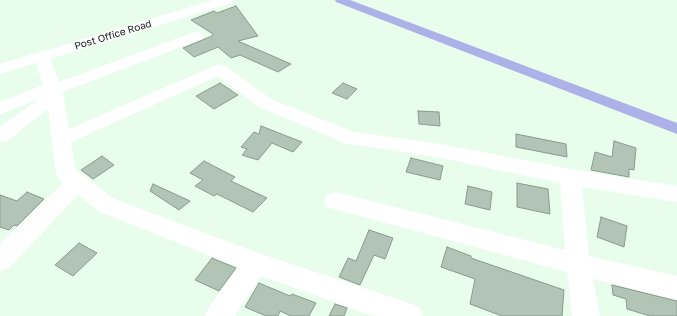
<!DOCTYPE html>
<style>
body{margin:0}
canvas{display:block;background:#e9fded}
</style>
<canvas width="677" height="316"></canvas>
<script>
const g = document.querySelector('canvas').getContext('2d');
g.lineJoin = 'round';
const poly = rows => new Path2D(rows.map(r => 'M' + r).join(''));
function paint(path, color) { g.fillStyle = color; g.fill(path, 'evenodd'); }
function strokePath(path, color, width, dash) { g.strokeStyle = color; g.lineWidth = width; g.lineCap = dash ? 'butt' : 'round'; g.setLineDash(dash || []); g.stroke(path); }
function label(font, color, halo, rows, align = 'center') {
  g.font = font + ' "Golos Text",sans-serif'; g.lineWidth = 3; g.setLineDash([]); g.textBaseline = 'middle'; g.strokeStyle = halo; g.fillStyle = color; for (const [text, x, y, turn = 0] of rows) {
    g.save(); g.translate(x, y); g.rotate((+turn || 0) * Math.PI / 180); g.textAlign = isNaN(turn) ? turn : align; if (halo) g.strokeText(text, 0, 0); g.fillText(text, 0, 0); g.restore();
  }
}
paint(poly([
 [335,0,350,0,677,123,677,134,336,2,335,0]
]), '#acb1e8');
const building = poly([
 [236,6,258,36,238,41,291,64,278,72,240,55,231,58,218,47,194,57,183,48,212,36,213,34,191,20,214,11,217,13,236,6],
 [220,83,238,95,214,109,196,96,220,83],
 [343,83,357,89,347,99,332,93,343,83],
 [418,111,439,112,440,126,419,124,418,111],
 [261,126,302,142,293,152,272,143,258,160,242,155,247,149,241,147,254,132,259,134,261,126],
 [516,134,566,144,567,157,516,147,516,134],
 [614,141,636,148,634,170,629,169,629,177,591,170,595,152,612,157,614,141],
 [102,156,114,165,93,179,81,170,102,156],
 [411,158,443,166,440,180,406,172,411,158],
 [204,161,235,177,231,181,267,198,253,212,217,194,214,196,195,186,203,180,190,173,204,161],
 [517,183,548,189,550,214,517,207,517,183],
 [153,184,190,201,179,210,150,191,153,184],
 [468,186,492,192,490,210,465,204,468,186],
 [27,192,44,199,17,226,14,225,9,230,0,227,0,195,17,201,27,192],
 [601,217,627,226,624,247,597,237,601,217],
 [369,230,393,238,385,259,374,255,360,285,339,277,348,258,356,261,369,230],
 [79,243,97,253,73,276,55,265,79,243],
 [447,247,471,256,471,258,564,290,562,316,502,316,470,304,475,279,441,267,447,247],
 [212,258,236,268,219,291,195,280,212,258],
 [259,283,290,296,292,294,316,303,309,316,291,316,280,311,278,316,266,316,245,307,259,283],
 [612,285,677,301,677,316,650,316,627,309,626,299,613,295,612,285],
 [335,304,347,308,344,316,329,316,335,304]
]);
paint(building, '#b1c4b5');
strokePath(building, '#889a8c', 1);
paint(poly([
 [214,0,233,0,231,3,50,59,59,82,192,33,197,32,202,33,204,36,202,39,63,92,69,129,219,64,225,66,271,99,354,132,441,144,570,169,677,186,677,202,582,187,589,256,677,276,677,300,593,279,600,316,572,316,567,272,327,207,324,201,327,195,335,192,565,250,560,183,441,158,344,143,259,107,218,76,71,142,76,170,114,199,258,253,409,303,419,307,423,316,373,316,261,276,235,316,205,316,209,307,238,267,98,211,78,195,9,268,0,271,0,244,63,183,56,174,48,109,7,141,0,142,0,127,39,99,0,114,0,102,43,85,36,63,0,74,0,64,214,0]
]), '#fff');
label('10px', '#161d18', '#fff', [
 ["Post Office Road",113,35,-17]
]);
</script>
